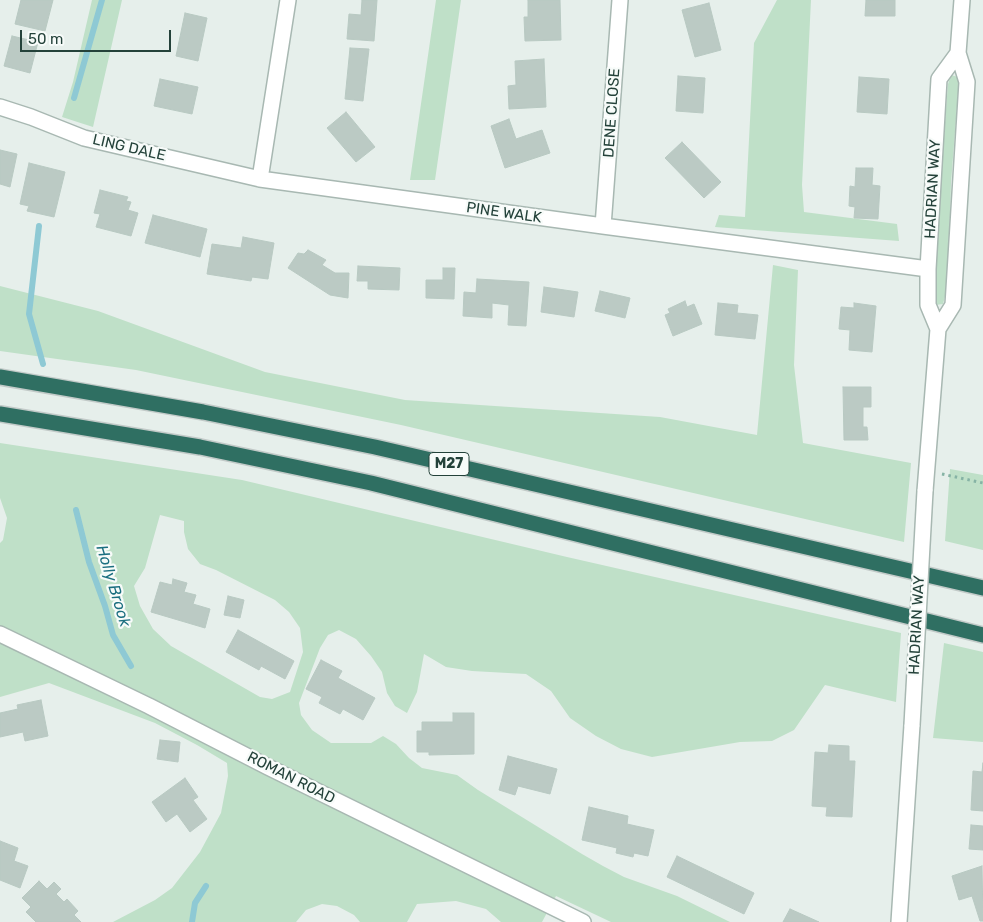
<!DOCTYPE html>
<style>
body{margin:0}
#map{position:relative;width:983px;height:922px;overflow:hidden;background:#e6efeb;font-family:Rubik,sans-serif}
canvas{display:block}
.scale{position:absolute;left:20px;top:30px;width:151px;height:22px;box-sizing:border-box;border:2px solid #24423a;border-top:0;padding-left:6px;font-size:15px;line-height:18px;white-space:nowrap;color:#24423a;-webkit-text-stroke:4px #f7fbf9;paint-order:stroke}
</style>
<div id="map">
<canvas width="983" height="922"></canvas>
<div class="scale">50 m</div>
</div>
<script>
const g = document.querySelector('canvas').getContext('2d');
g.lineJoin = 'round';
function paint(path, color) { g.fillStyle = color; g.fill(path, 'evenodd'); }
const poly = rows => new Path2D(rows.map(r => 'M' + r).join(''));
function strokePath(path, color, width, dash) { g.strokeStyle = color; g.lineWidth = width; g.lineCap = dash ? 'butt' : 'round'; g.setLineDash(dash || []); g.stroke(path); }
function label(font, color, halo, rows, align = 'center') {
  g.font = font + ' Rubik,sans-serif'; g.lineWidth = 4.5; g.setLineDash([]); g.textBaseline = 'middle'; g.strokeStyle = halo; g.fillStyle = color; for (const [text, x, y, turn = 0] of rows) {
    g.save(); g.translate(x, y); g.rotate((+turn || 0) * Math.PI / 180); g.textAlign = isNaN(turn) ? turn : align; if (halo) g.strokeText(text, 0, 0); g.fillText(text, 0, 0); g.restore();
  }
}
paint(poly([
 [92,0,122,0,93,127,62,117,73,82],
 [436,0,461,0,435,180,410,180],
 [777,0,811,0,802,185,804,212,897,224,899,241,715,227,719,215,745,217,754,43],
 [951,75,958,77,958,93,951,183,948,285,943,304,935,305,940,186,948,84],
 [773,265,798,270,794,365,803,443,911,463,904,542,401,425,136,370,0,351,0,286,98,311,265,372,405,400,660,417,757,435],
 [0,443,242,480,567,557,901,633,896,702,825,685,794,730,772,741,740,742,652,757,621,749,596,736,570,718,551,691,526,674,472,671,446,667,424,654,417,692,407,713,395,706,387,693,382,672,371,656,356,639,339,630,328,635,320,648,299,703,301,715,312,730,331,743,371,743,383,736,396,744,409,758,422,768,457,775,478,790,582,854,603,866,624,877,677,896,730,922,611,922,556,896,542,922,501,922,486,909,456,901,417,904,407,922,360,922,354,915,337,906,322,904,306,910,296,922,113,922,155,900,172,888,200,852,221,813,228,776,227,763,197,745,155,723,49,683,0,697,0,543,3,540,7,518,0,498],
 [160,515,184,521,184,532,188,549,200,564,216,570,275,600,289,612,300,628,303,652,290,692,272,699,260,697,171,646,153,629,140,606,134,586,145,568],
 [950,469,983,475,983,550,945,541],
 [944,643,983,652,983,742,933,738]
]), '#bfe0c8');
strokePath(poly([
 [74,98,102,0],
 [39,226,29,314,43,364],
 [76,510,89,562,105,606,113,635,131,666],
 [192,922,195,903,206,886]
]), '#8ec9d4', 6);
const building = poly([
 [21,0,53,0,45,31,15,24,21,0],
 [362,0,377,0,374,41,347,39,349,14,361,15,362,0],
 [528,0,560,0,561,40,525,41,524,17,528,17,528,0],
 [866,0,895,0,895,16,865,16,866,0],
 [709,3,721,50,695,57,682,10,709,3],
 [185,13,207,18,198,61,176,56,185,13],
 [12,36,38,42,30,73,4,66,12,36],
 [350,48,369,49,363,101,345,99,350,48],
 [544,59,546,107,509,109,508,86,516,85,515,61,544,59],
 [678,76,705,78,703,113,676,111,678,76],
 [859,77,889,79,887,114,857,112,859,77],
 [160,79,198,87,192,114,154,106,160,79],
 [346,112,375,147,356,162,327,128,346,112],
 [509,119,516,139,542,130,550,153,505,168,491,126,509,119],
 [682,142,721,182,704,198,665,158,682,142],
 [0,150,17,154,10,187,0,184,0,150],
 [29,163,65,172,54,217,27,211,29,206,20,204,29,163],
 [856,168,873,168,872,185,880,186,878,219,854,218,855,207,849,206,850,186,855,187,856,168],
 [100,190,128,197,126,201,131,202,128,210,138,213,131,236,96,227,100,214,94,213,100,190],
 [153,215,207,229,200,257,145,243,153,215],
 [243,237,274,243,268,279,252,277,251,281,207,274,212,244,241,248,243,237],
 [308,250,326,260,322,265,335,273,349,273,348,298,330,295,288,268,298,253,304,254,308,250],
 [358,266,400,268,399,290,368,289,368,281,357,281,358,266],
 [443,268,455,268,454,299,426,298,426,280,443,280,443,268],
 [477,279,529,282,526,326,508,325,509,305,492,303,492,318,463,316,464,292,476,293,477,279],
 [544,287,578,292,574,317,541,312,544,287],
 [600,291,630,298,625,318,595,311,600,291],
 [685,301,687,307,694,304,702,324,673,336,665,315,670,313,668,309,685,301],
 [718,303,738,305,737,313,758,315,755,339,715,335,718,303],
 [854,303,876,306,872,352,849,350,850,330,839,329,841,307,854,308,854,303],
 [843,387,871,387,871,407,863,407,863,427,867,427,868,440,844,440,843,387],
 [173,579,187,583,184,592,196,595,193,604,210,609,205,628,151,612,160,582,172,585,173,579],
 [228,596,244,600,240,618,224,615,228,596],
 [238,630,294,661,285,679,261,666,259,670,226,652,238,630],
 [321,660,342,671,338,678,375,698,363,720,343,709,340,714,319,703,322,697,306,689,321,660],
 [41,700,48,736,25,741,23,732,0,737,0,713,18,709,17,705,41,700],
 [453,713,474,713,474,754,429,755,429,752,417,752,417,731,422,731,422,722,453,722,453,713],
 [160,740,180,742,178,762,157,759,160,740],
 [829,745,849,746,849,761,855,761,852,817,826,816,827,807,812,806,815,752,828,753,829,745],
 [508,756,557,769,550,794,518,786,515,795,499,790,508,756],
 [983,763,983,811,971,810,973,771,982,772,983,763],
 [185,778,198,797,193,800,207,819,190,832,177,814,166,822,152,802,185,778],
 [589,807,628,816,627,824,654,830,648,856,634,853,633,857,616,853,617,848,582,840,589,807],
 [971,825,983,826,983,850,969,849,971,825],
 [0,841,18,848,14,861,28,866,20,888,0,880,0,841],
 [677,856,754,893,744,914,667,877,677,856],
 [982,866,983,921,980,921,972,896,959,900,952,876,982,866],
 [39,881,47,889,54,882,61,889,56,894,64,902,67,899,78,911,74,915,81,922,36,922,26,912,31,907,22,898,39,881],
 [790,909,819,922,783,922,790,909]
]);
paint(building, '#bbcac4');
strokePath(building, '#b8c9c2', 1);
const street = poly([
 [288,0,260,179,603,226,928,269],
 [0,107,31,117,84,138,260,179],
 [603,226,620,0],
 [938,329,953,305,967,82,958,53,962,0],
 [925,491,938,329,928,305,928,269,939,79,958,53],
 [0,634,149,706,268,767,583,922],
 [899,922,912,725]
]);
const highway = poly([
 [0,377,203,412,375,447,983,588],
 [0,414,200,447,371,483,983,635]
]);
strokePath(street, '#a8b8b2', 18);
strokePath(highway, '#c2cac8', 18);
strokePath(poly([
 [942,474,983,483]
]), '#86b3a5', 3, [2.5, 4]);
strokePath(street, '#fff', 15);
strokePath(highway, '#2f6f62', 15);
const streetBridge = poly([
 [912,725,925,491]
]);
strokePath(streetBridge, '#a8b8b2', 18, []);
strokePath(streetBridge, '#fff', 15);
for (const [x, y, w] of [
 [449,464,40]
]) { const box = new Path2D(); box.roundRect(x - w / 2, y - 11.5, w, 23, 4); g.fillStyle = '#f7fbf9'; g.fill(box); strokePath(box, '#24423a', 1); }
label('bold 14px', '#24423a', null, [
 ["M27",449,464]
]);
label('15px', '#24423a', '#f7fbf9', [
 ["DENE CLOSE",612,113,-86],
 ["LING DALE",129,148,13],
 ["HADRIAN WAY",933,189,-87],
 ["PINE WALK",504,213,8],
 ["HADRIAN WAY",917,625,-87],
 ["ROMAN ROAD",291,778,27]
]);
label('italic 16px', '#1c6f80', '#f7fbf9', [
 ["Holly Brook",113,586,73]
]);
</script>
